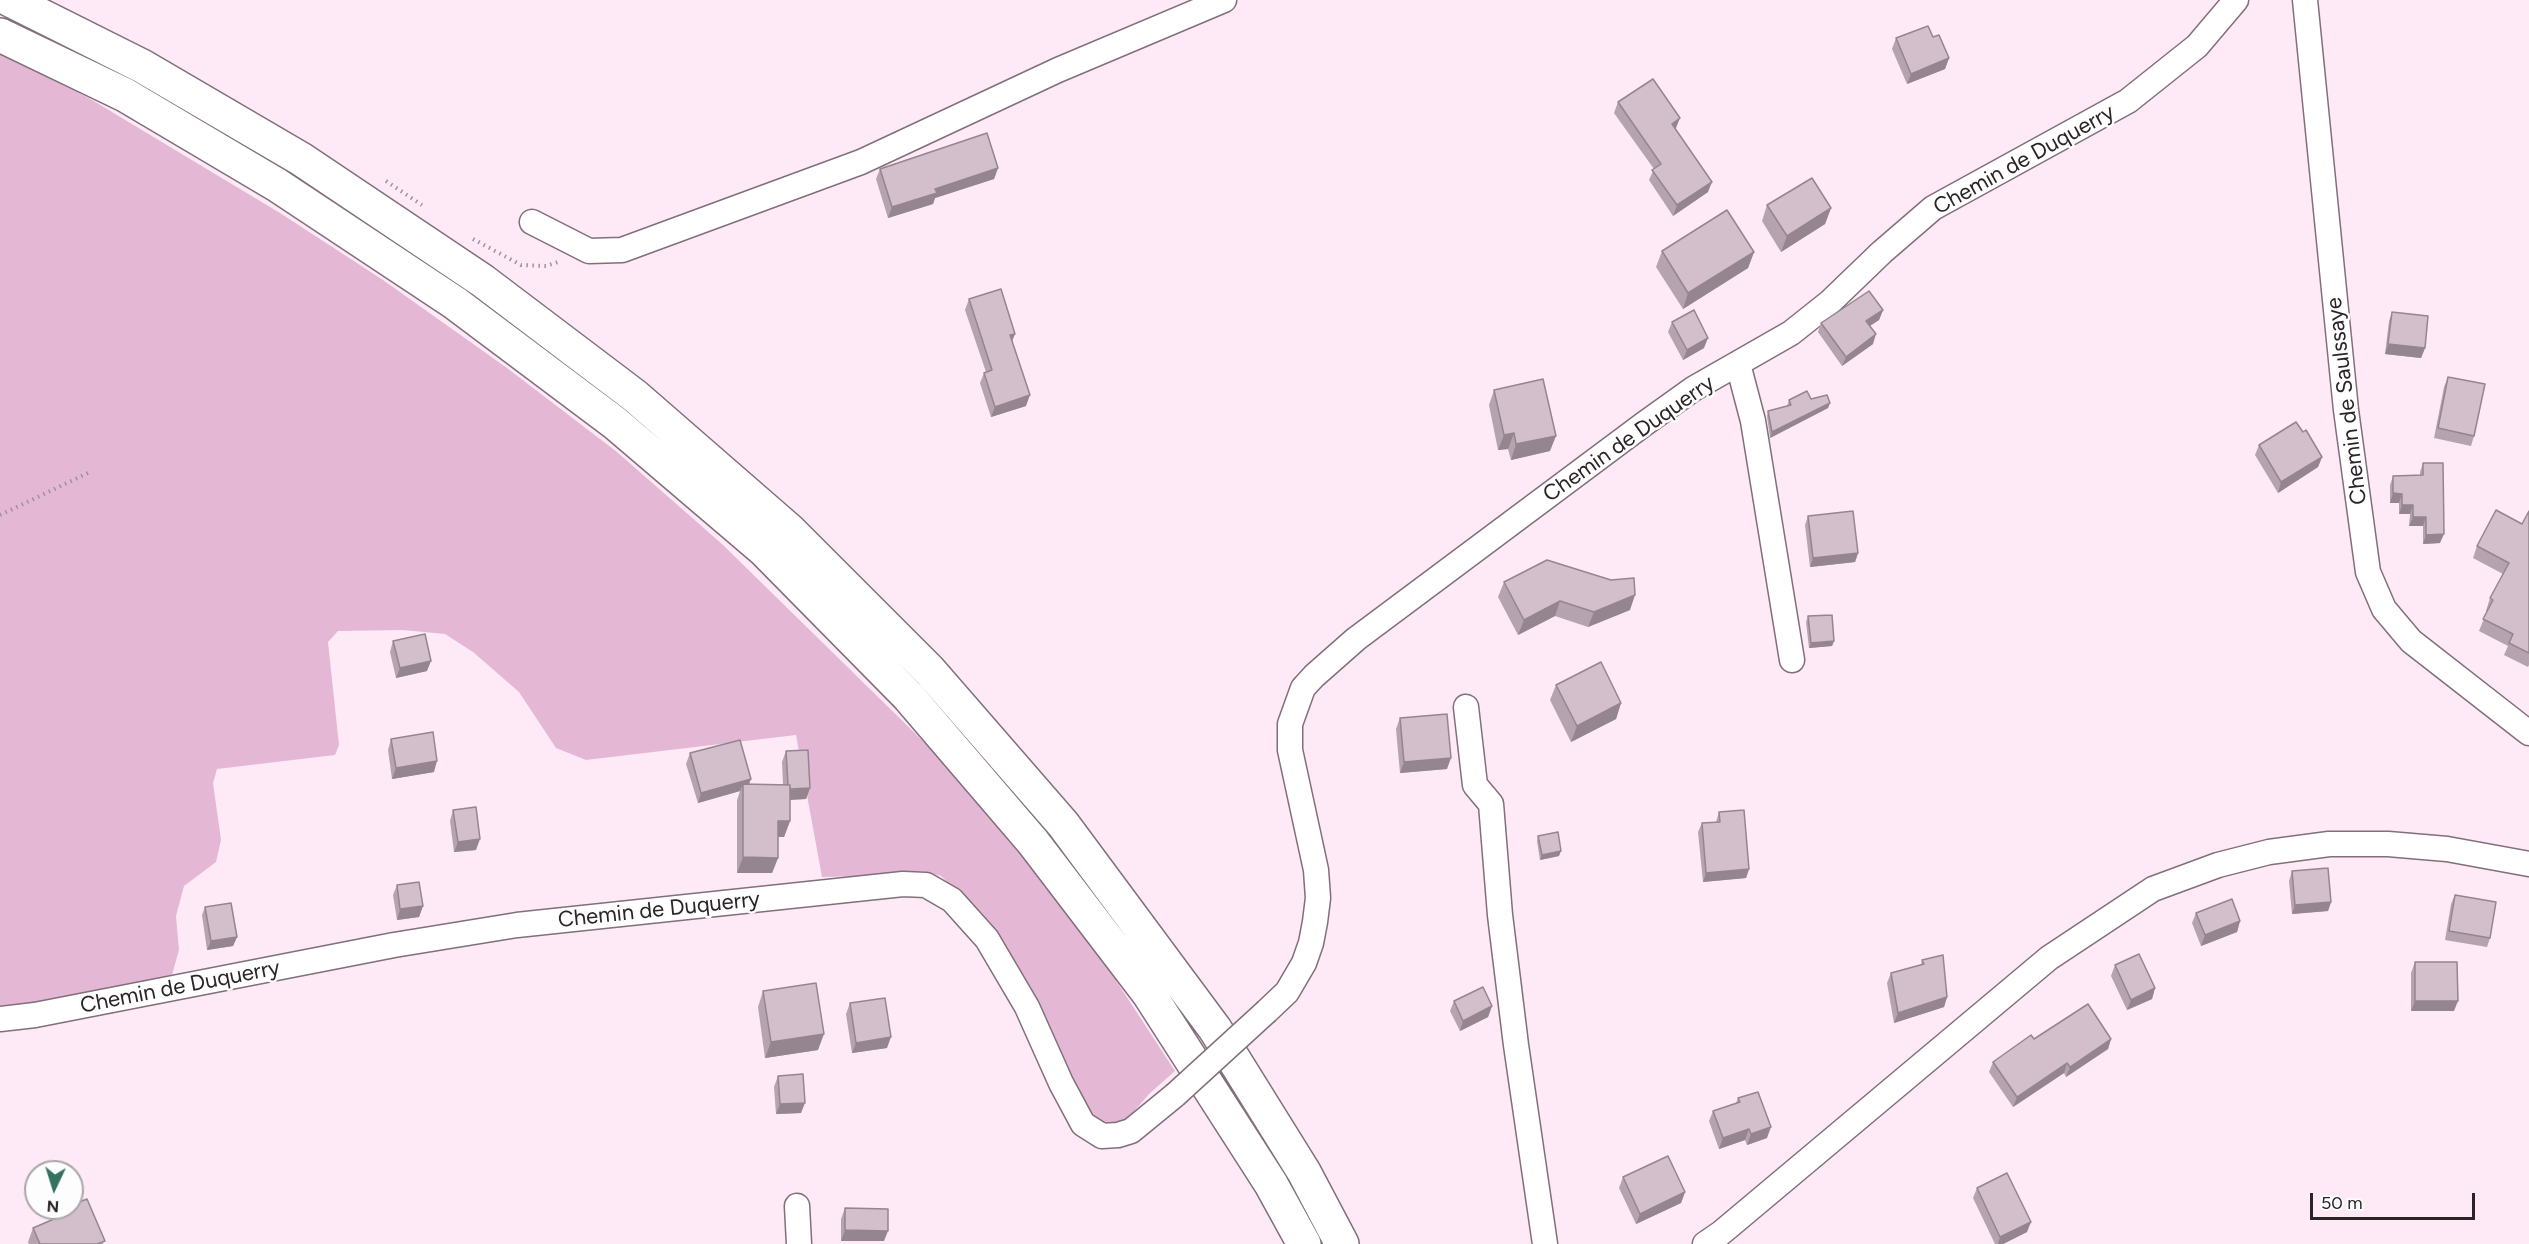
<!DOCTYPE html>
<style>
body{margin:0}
#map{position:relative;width:2529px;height:1244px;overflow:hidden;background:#fee9f6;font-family:Figtree,sans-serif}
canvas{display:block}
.north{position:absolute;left:24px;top:1160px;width:60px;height:60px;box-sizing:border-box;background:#fdfdfd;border:2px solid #a9a6a8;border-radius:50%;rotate:184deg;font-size:16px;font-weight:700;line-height:24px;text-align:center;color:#2a2328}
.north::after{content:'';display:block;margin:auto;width:21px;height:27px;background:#337260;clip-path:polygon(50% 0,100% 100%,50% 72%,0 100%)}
.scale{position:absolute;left:2310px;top:1193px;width:165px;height:27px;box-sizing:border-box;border:3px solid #2a2328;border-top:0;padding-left:8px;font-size:18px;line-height:21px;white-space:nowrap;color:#2a2328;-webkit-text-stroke:4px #fdfdfd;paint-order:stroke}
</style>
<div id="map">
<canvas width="2529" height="1244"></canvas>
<div class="north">N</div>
<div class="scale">50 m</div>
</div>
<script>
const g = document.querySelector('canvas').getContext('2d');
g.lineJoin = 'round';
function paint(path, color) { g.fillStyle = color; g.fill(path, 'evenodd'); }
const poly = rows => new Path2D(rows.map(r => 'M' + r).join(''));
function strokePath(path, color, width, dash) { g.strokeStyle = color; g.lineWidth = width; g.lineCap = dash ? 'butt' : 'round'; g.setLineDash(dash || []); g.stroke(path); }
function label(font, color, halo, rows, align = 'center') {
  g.font = font + ' Figtree,sans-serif'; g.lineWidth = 5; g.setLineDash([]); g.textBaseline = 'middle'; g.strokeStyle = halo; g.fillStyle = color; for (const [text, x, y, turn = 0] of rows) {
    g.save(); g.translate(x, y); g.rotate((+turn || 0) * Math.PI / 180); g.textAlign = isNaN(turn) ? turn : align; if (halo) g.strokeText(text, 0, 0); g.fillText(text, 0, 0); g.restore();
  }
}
paint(poly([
 [0,50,92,100,280,213,383,280,507,368,617,452,722,544,976,793,1100,956,1175,1071,1149,1094,1130,1116,1119,1123,1106,1123,1094,1118,996,930,941,876,923,871,872,876,822,877,796,735,586,760,556,748,519,692,473,652,445,634,403,630,338,631,328,642,339,745,335,755,217,769,213,783,221,840,216,862,184,886,176,916,179,950,168,989,0,1019]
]), '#e4b8d5');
const minor = poly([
 [2305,0,2346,410,2368,572,2384,609,2411,641,2529,733],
 [532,222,589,251,622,250,861,162,1058,70,1224,0],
 [1738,364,1753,421,1792,660],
 [1466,707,1475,785,1491,804,1500,915,1516,1045,1545,1244],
 [1267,1011,1287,992,1304,963,1311,943,1315,922,1318,898,1316,870,1290,750,1290,724,1303,688,1314,676,1356,639,1644,424,1693,389,1791,333,1830,302,1882,252,1933,208,2128,101,2197,46,2236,0],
 [0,1019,35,1015,394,945,517,925,903,884,926,885,952,900,987,939,1027,1007,1061,1083,1083,1124,1102,1136,1118,1135,1131,1131,1175,1095],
 [797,1206,799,1244],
 [1705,1244,1721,1233,2049,958,2153,889,2218,865,2269,852,2329,844,2388,844,2447,849,2529,864]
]);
const highway = poly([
 [10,0,142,66,301,159,483,281,635,396,789,530,930,671,1063,824,1215,1029,1304,1172,1342,1244],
 [0,35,125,95,277,185,455,303,615,423,764,550,908,696,1033,842,1149,994,1271,1184,1304,1244]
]);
strokePath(minor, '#816f7b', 27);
strokePath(highway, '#816f7b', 36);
strokePath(poly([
 [386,181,422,205],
 [473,239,521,265,546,266,561,261],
 [0,515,92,471]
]), '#a0919a', 4, [1.5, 4.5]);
strokePath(minor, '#fff', 24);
strokePath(highway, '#fff', 33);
const minorBridge = poly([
 [1175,1095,1267,1011]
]);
strokePath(minorBridge, '#816f7b', 27, []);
strokePath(minorBridge, '#fff', 24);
paint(poly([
 [1933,37,1949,58,1945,69,1907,84,1892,49,1896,38],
 [1618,102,1676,128,1675,129,1708,192,1673,216,1649,180,1654,169,1614,113],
 [998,168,994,179,935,198,933,204,888,218,876,179,880,169],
 [1767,205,1831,208,1825,224,1781,252,1762,221],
 [1662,251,1754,252,1748,268,1683,309,1656,267],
 [969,299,1012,341,1026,406,991,417,980,383,984,373,986,372,965,310],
 [1883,310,1879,320,1870,326,1873,344,1842,366,1818,332,1821,323],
 [2392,312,2425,348,2421,358,2385,354,2389,321],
 [1672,322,1704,348,1683,360,1668,332],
 [2448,377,2474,436,2471,446,2434,438,2444,387],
 [1494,390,1550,451,1511,460,1508,449,1498,450,1489,405],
 [1811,399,1830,403,1828,408,1770,438,1767,416,1768,411,1787,406,1789,400],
 [2303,432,2322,457,2318,467,2278,493,2255,455,2259,445],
 [2423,463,2440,543,2423,544,2423,526,2409,526,2410,514,2399,514,2399,503,2390,503,2390,485,2393,476,2420,475,2420,472],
 [2529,511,2529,665,2528,667,2504,655,2508,646,2479,631,2487,611,2486,611,2490,598,2503,574,2473,558,2477,546,2522,524],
 [1808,516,1858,553,1855,562,1810,567,1805,525],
 [1504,582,1630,610,1588,627,1555,616,1518,635,1498,597],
 [1808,616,1834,641,1832,646,1809,648,1806,622],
 [393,641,427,671,396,678,390,652],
 [1556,685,1621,703,1616,719,1571,742,1550,700],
 [1400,718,1447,769,1400,773,1396,729],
 [391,739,434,772,392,779,388,750],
 [786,751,810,788,806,799,790,800,790,821,784,837,778,837,778,858,772,873,737,873,737,800,740,791,698,803,686,764,690,753,751,779,749,784,783,785,782,762],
 [453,810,476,850,454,852,450,821],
 [1719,812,1749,869,1746,878,1703,882,1698,832,1702,823,1716,822],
 [1538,836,1559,856,1540,860,1537,841],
 [2292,871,2331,902,2328,911,2292,914,2289,881],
 [397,885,423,906,419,917,397,920,393,895],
 [2455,895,2490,938,2487,947,2445,940,2451,904],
 [205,907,237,937,233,946,207,950,202,915],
 [2196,913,2240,921,2237,932,2201,946,2192,923],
 [1922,960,1947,997,1944,1007,1894,1023,1887,983,1891,973,1921,965],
 [2415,962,2454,1011,2411,1011,2411,973],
 [2115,965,2155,988,2152,999,2127,1010,2111,976],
 [763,991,818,1050,765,1058,758,1007],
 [1454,1001,1492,1006,1488,1017,1460,1031,1450,1011],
 [850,1003,887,1048,852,1053,846,1014],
 [2034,1039,2111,1039,2108,1049,2066,1077,2064,1073,2013,1107,1989,1072,1993,1062],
 [778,1076,801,1113,776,1114,774,1087],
 [1738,1098,1767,1138,1747,1145,1745,1140,1719,1149,1709,1121,1713,1111,1736,1103],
 [1623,1177,1685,1192,1681,1203,1636,1224,1619,1188],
 [1977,1188,2027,1232,2003,1244,1995,1244,1973,1198],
 [845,1208,884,1241,841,1241,841,1219],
 [59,1210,104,1244,29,1244,28,1242,33,1228,56,1219]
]), '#b5a3af');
paint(poly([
 [1949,58,1945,69,1907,84,1911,74],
 [1680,118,1676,128,1668,134,1672,124],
 [998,168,994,179,935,198,933,204,888,218,892,207,935,189],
 [1712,182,1708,192,1673,216,1677,205],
 [1831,208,1825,224,1781,252,1787,236],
 [1754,252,1748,268,1683,309,1688,293],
 [1883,310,1879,320,1863,330,1866,321],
 [1015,334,1011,344,1010,335],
 [1876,334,1873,344,1842,366,1846,357],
 [1708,338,1704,348,1683,360,1687,350],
 [2388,344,2425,348,2421,358,2385,354],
 [1030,395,1026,406,991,417,995,407],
 [1830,403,1828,408,1770,438,1772,432],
 [1514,433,1508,449,1498,450,1504,435],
 [1556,436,1550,451,1511,460,1516,444],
 [2322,457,2318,467,2278,493,2281,482],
 [2393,493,2402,494,2399,503,2390,503],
 [2402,505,2413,505,2410,514,2399,514],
 [2413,517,2426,517,2423,526,2409,526],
 [2444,534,2440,543,2423,544,2426,535],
 [1858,553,1855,562,1810,567,1813,558],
 [1635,595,1630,610,1588,627,1594,612],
 [1560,601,1555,616,1518,635,1524,620],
 [1834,641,1832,646,1809,648,1811,643],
 [431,661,427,671,396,678,400,668],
 [1621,703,1616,719,1571,742,1577,726],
 [1451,758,1447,769,1400,773,1404,762],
 [437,761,434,772,392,779,396,768],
 [751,779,747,789,743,784,740,791,698,803,701,793],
 [810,788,806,799,784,800,788,790],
 [778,821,790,821,784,837,772,837],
 [480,839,476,850,454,852,458,842],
 [1561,851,1559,856,1540,860,1542,855],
 [743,857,778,858,772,873,737,873],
 [1749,869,1746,878,1703,882,1706,873],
 [2331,902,2328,911,2292,914,2295,905],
 [423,906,419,917,397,920,400,909],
 [2240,921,2237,932,2201,946,2205,935],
 [237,937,233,946,207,950,211,941],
 [2155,988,2152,999,2127,1010,2131,1000],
 [1947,997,1944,1007,1894,1023,1898,1013],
 [2415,1001,2458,1001,2454,1011,2411,1011],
 [1492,1006,1488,1017,1460,1031,1463,1021],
 [824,1034,818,1050,765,1058,771,1042],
 [891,1037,887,1048,852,1053,856,1043],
 [2111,1039,2108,1049,2066,1077,2070,1067],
 [2067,1063,2064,1073,2013,1107,2017,1097],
 [805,1103,801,1113,776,1114,780,1104],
 [1771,1127,1767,1138,1747,1145,1751,1134],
 [1749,1129,1745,1140,1719,1149,1723,1138],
 [1685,1192,1681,1203,1636,1224,1640,1214],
 [2031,1222,2027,1232,2003,1244,1998,1244,2000,1237],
 [845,1230,888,1231,884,1241,841,1241]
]), '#94858e');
const building = poly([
 [1928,26,1933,37,1939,35,1949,58,1911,74,1896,38,1928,26],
 [1653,79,1680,118,1672,124,1712,182,1677,205,1652,170,1661,164,1618,102,1653,79],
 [987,133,998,168,935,189,937,193,892,207,880,169,987,133],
 [1812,178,1831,208,1787,236,1767,205,1812,178],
 [1727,210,1754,252,1688,293,1662,251,1727,210],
 [1001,289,1015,334,1010,335,1030,395,995,407,984,373,992,370,969,299,1001,289],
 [1869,291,1883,310,1866,321,1876,334,1846,357,1821,323,1869,291],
 [1694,310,1708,338,1687,350,1672,322,1694,310],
 [2392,312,2428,316,2425,348,2388,344,2392,312],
 [2448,377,2485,384,2474,436,2438,428,2448,377],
 [1543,379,1556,436,1516,444,1514,433,1504,435,1494,390,1543,379],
 [1807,391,1811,399,1827,395,1830,403,1772,432,1768,411,1791,405,1789,400,1807,391],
 [2296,422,2303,432,2306,430,2322,457,2281,482,2259,445,2296,422],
 [2423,463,2443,463,2444,534,2426,535,2426,517,2413,517,2413,505,2402,505,2402,494,2393,493,2393,476,2423,475,2423,463],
 [2496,510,2522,524,2529,511,2529,653,2509,643,2513,634,2483,619,2493,600,2490,598,2509,563,2477,546,2496,510],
 [1853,511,1858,553,1813,558,1808,516,1853,511],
 [1547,560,1611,580,1634,578,1635,595,1594,612,1560,601,1524,620,1504,582,1547,560],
 [1832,615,1834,641,1811,643,1808,616,1832,615],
 [425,634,431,661,400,668,393,641,425,634],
 [1601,662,1621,703,1577,726,1556,685,1601,662],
 [1447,714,1451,758,1404,762,1400,718,1447,714],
 [433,732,437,761,396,768,391,739,433,732],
 [740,740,751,779,701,793,690,753,740,740],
 [808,750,810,788,790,789,790,785,788,785,786,751,808,750],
 [743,784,790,785,790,821,778,821,778,858,743,857,743,784],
 [476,807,480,839,458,842,453,810,476,807],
 [1744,810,1749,869,1706,873,1702,823,1720,822,1719,812,1744,810],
 [1558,832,1561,851,1542,855,1538,836,1558,832],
 [2328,868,2331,902,2295,905,2292,871,2328,868],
 [419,882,423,906,400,909,397,885,419,882],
 [2455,895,2496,902,2490,938,2449,931,2455,895],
 [2232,899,2240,921,2205,935,2196,913,2232,899],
 [231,903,237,937,211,941,205,907,231,903],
 [2139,954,2155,988,2131,1000,2115,965,2139,954],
 [1943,955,1947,997,1898,1013,1891,973,1924,964,1922,960,1943,955],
 [2415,962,2457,962,2458,1001,2415,1001,2415,962],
 [816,983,824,1034,771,1042,763,991,816,983],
 [1483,987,1492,1006,1463,1021,1454,1001,1483,987],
 [885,998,891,1037,856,1043,850,1003,885,998],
 [2088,1004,2111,1039,2070,1067,2067,1063,2017,1097,1993,1062,2031,1035,2034,1039,2088,1004],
 [803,1074,805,1103,780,1104,778,1076,803,1074],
 [1758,1092,1771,1127,1751,1134,1749,1129,1723,1138,1713,1111,1740,1102,1738,1098,1758,1092],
 [1668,1156,1685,1192,1640,1214,1623,1177,1668,1156],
 [2007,1173,2031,1222,2000,1237,1977,1188,2007,1173],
 [87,1199,105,1241,97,1244,40,1244,33,1228,61,1216,59,1210,65,1208,72,1208,72,1205,87,1199],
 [845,1208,888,1209,888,1231,845,1230,845,1208]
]);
paint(building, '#d3becb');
strokePath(building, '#94858e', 1.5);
label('22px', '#2a2328', '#fdfdfd', [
 ["Chemin de Duquerry",2024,160,-29],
 ["Chemin de Saulssaye",2347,401,-97],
 ["Chemin de Duquerry",1629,439,-35],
 ["Chemin de Duquerry",659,910,-6],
 ["Chemin de Duquerry",180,987,-11]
]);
</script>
